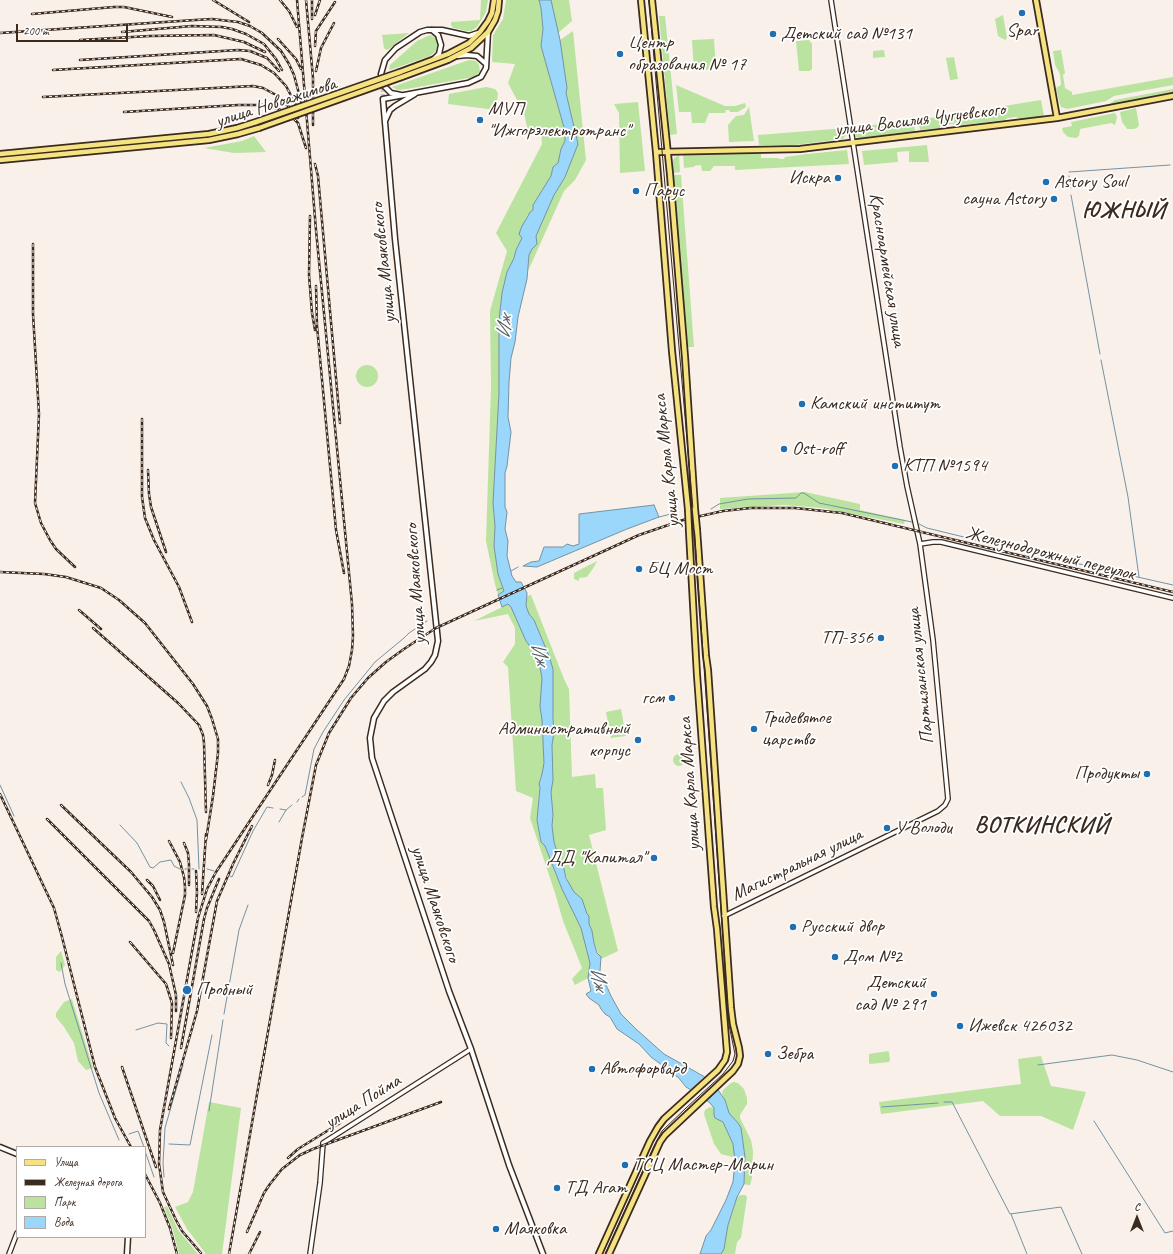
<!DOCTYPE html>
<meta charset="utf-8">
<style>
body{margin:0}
#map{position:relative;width:1173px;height:1254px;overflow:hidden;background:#f9f0e9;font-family:Caveat,sans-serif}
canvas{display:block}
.legend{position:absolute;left:16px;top:1146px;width:130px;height:92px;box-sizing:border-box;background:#fff;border:1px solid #b1aaa5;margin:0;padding:5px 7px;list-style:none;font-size:12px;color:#3b2a1e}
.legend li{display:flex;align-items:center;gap:8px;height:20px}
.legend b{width:20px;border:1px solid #b1aaa5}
.north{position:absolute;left:1117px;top:1198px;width:40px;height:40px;-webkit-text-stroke:3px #fff;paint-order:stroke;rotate:0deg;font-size:11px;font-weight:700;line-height:16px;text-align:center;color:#3b2a1e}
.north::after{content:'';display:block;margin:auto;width:14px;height:18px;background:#3b2a1e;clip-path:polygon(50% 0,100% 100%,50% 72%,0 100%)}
.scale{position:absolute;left:16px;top:24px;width:112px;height:18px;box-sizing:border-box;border:2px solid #3b2a1e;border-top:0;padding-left:5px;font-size:12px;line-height:14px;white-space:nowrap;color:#3b2a1e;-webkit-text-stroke:3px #fff;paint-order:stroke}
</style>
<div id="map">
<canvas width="1173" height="1254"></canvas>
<ul class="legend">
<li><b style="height:5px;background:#f5e382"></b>Улица</li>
<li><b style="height:5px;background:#3b2a1e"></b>Железная дорога</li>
<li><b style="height:11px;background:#bae39f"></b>Парк</li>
<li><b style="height:11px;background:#9ad7fb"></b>Вода</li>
</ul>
<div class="north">С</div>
<div class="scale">200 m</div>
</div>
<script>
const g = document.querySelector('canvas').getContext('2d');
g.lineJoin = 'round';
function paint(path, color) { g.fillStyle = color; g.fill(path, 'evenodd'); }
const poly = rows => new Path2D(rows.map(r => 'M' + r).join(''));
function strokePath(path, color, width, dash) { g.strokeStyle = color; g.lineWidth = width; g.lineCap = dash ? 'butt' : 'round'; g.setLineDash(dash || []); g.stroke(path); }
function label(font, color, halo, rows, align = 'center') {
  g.font = font + ' Caveat,sans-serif'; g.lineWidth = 3.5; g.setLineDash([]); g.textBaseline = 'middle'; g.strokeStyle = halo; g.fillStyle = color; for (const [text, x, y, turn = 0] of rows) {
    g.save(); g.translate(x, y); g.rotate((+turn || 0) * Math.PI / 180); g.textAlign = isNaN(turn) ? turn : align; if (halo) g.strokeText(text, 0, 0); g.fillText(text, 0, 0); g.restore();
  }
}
paint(poly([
 [481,0,488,0,486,12,477,27,471,31,467,31,453,28,451,25,451,22,480,20],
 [506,0,539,0,541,8,543,29,541,46,565,131,565,141,561,149,558,163,553,167,551,176,533,205,533,210,530,212,525,220,522,238,516,250,514,258,507,272,502,293,499,321,499,393,493,503,495,526,494,546,498,574,504,591,498,595,495,584,486,541,491,386,490,311,507,251,496,233,542,144,541,133,528,131,524,113,508,83,515,64,492,62,493,35,503,19],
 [551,0,569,0,572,21,558,33],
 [1003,15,1007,38,1005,40,998,36,995,19],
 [659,16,665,16,677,134,670,135],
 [573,31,586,160,575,180,564,191,528,271,529,255,532,249,537,244,536,236,554,195,565,177,578,144,566,93,567,88,560,40],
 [409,33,389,49,386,50,384,48,382,35],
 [430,35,436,38,438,44,435,52,430,56,390,70,389,69,390,65,417,41],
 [714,39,716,69,694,71,692,40],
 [809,40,812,44,812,69,810,71,799,71,796,41],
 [884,50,885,57,873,58,873,51],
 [1061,50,1065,73,1063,75,1065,88,1072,92,1072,95,1173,77,1173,85,1114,96,1106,101,1067,109,1061,107,1059,101,1056,88,1061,85,1060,74,1055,65,1053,51],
 [954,57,958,79,950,80,946,58],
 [469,60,476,61,479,65,480,72,474,77,407,89,398,90,392,87],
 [676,85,725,106,735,106,745,103,746,107,738,112,730,112,729,110,726,110,725,113,709,113,705,123,692,123,691,112,679,112],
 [486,87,495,89,498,93,496,110,448,104,449,94],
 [1173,89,1173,92,1108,105,1115,100],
 [1041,100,1044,116,1020,119,1016,117,1008,118,1005,120,955,126,953,124,941,125,940,128,920,130,918,120],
 [638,102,645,171,620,173,619,113,614,104],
 [749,107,754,141,729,142,728,125,736,116,744,115],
 [1136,108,1139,125,1137,128,1134,129,1127,129,1122,122,1120,112],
 [1115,113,1117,117,1115,125,1111,123,1080,129,1079,136,1076,138,1068,137,1063,132,1062,128,1072,126,1071,122],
 [913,121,915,131,861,138,855,137,853,133,852,127],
 [846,128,846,135,843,139,795,145,759,145,758,135],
 [254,136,266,152,234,153,204,148,242,141],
 [927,145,929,162,909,162,909,151,897,152,898,162,864,165,862,151],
 [847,150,849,164,735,170,735,166,714,166,710,171,702,171,701,165,694,166,694,167,684,168,683,154,761,154,761,158,779,158,779,159,784,159,785,157,807,154],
 [679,155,680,172,673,173,673,161,674,158],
 [673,175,681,175,694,347,686,347],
 '356 376a11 11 0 1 1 22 0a11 11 0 1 1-22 0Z',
 [805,492,860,504,860,510,905,520,904,524,822,508,785,505,720,509,720,498],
 [597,561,594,567,587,577,579,578,579,581,574,579,574,573],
 [531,595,564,679,569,689,572,777,595,774,596,788,603,788,606,830,589,835,618,951,601,959,594,943,592,931,589,924,589,916,587,914,582,899,574,892,569,884,564,869,560,862,554,842,552,826,553,815,551,792,553,780,552,745,554,725,549,656,534,620,529,614,526,606,527,596],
 [508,604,511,607,518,620,526,641,538,657,542,678,540,706,542,720,544,763,542,774,540,778,537,820,541,842,545,846,562,889,581,928,590,963,588,978,575,985,572,979,582,968,563,921,555,893,530,818,533,798,516,791,508,667,503,662,515,644,515,628,508,614,474,621],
 [621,709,626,736,611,738,606,712],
 '673 760a6 6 0 1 1 12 0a6 6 0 1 1-12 0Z',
 [61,951,65,965,60,972,56,970,56,957],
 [72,999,93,1068,86,1070,78,1061,74,1043,64,1027,56,1017,56,1013,64,1002],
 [888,1051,889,1052,890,1060,889,1062,870,1064,869,1063,869,1054],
 [1041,1056,1051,1086,1086,1092,1073,1130,1041,1116,1000,1116,983,1101,881,1114,879,1102,1021,1084,1018,1059],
 [734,1082,738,1083,744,1089,747,1098,747,1104,740,1115,740,1118,751,1140,753,1151,752,1178,750,1185,748,1185,744,1184,745,1157,741,1128,729,1113,722,1093,723,1090,731,1083],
 [209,1102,241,1108,222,1254,206,1254,187,1229,175,1207,188,1202,193,1192],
 [710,1107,714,1108,714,1115,716,1118,723,1122,733,1144,735,1154,732,1157,721,1154,714,1144,704,1114,705,1110],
 [741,1195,745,1195,747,1197,741,1238,737,1242,735,1254,721,1254,724,1249,728,1225,737,1197],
 [167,1206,178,1230,198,1254,179,1254,173,1230,164,1207]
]), '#bae39f');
const water = poly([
 [539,0,551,0,560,40,567,88,566,93,578,144,565,177,554,195,536,236,537,244,532,249,529,255,527,279,518,317,515,342,511,358,509,382,508,417,511,432,507,466,505,473,505,507,507,512,505,529,508,541,507,556,512,576,516,582,521,582,527,593,526,606,529,614,534,620,549,656,553,669,553,718,554,733,552,745,553,780,551,792,553,815,552,826,554,842,560,862,564,869,566,878,574,892,582,899,587,914,589,916,589,924,592,931,594,943,597,953,601,957,600,971,611,996,621,1014,636,1029,664,1054,712,1081,725,1100,729,1113,738,1123,741,1128,745,1157,744,1184,737,1197,728,1225,724,1249,721,1254,700,1254,706,1236,711,1230,726,1200,733,1182,735,1161,733,1144,723,1122,715,1118,714,1115,714,1108,710,1103,698,1094,686,1087,678,1077,670,1073,666,1068,651,1057,639,1044,617,1029,610,1017,605,1014,601,1009,599,1005,589,998,586,994,591,991,588,978,590,963,581,928,562,889,545,846,541,842,537,820,540,787,539,784,542,774,544,763,542,720,540,706,542,678,538,657,526,641,511,607,508,604,502,607,498,595,504,591,498,574,494,546,495,526,493,503,499,393,499,321,502,293,507,272,514,258,516,250,522,238,519,234,522,226,528,216,530,212,533,210,533,205,551,176,553,167,558,163,561,149,565,141,565,131,541,46,543,29,541,8,539,0],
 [654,505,659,517,627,529,537,567,523,566,531,562,539,561,544,547,563,547,567,544,573,546,579,544,579,514,654,505]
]);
paint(water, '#9ad7fb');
strokePath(water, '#7492a3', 1);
paint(poly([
 [706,1075,714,1080,719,1087,705,1101,689,1091]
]), '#f9f0e9');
strokePath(poly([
 [1069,172,1170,165],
 [1069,176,1071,188],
 [1071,195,1100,354],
 [1101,360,1128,497,1139,577],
 [711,509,719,504,748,499,796,498,801,493,804,493,819,503,912,522],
 [659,517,671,514],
 [919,524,927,528,1013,549,1173,585],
 [511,571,518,567],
 [497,590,502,588],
 [181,782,189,798,197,820,199,869],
 [0,785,14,816],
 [302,797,305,795,314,749,323,732,344,700,375,662,404,638,409,633,427,621],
 [297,802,299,799],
 [280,809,286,810],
 [279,822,286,810,292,805],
 [120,825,137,843,150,867,153,868,160,862,171,860,174,866,180,869],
 [185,869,187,869],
 [192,869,194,869],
 [207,869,214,871],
 [228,875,232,877,253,831,267,807,273,808],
 [61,963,65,984,99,1093,119,1140],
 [224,1014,239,930,248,905],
 [136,1030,158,1023,167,1024,166,1043,169,1046],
 [1038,1065,1112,1055,1137,1060,1173,1072],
 [944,1102,952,1102,1010,1214,1061,1207,1082,1254],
 [882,1107,938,1103],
 [209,1111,223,1020],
 [1094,1121,1165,1233,1173,1231],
 [129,1134,138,1131,144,1147],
 [169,1144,190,1145,212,1035],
 [145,1151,154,1177],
 [164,1177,163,1163,165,1128,183,1065],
 [1011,1214,1027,1254]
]), '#7492a3', 1);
strokePath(poly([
 [382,82,383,99]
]), '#d3c8c0', 4, [4, 2]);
const tertiary = poly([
 [920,544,933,542,941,542,1173,598],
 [724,916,938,811,945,805,948,799,933,640,920,544,907,486,900,447,831,0],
 [9,1254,17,1233],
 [310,1254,320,1183,323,1143,471,1049]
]);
const secondary = poly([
 [432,30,438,35,441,45,439,54,434,59],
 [488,32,486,68,481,77,468,83,383,99,395,239,438,641,435,655,431,662,425,669,393,692,384,701,374,718,370,738,372,758,449,991,471,1049,509,1165,543,1254],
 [458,56,467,55,477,56,485,63],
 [381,74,385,60,396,48,420,32,427,30,442,30,469,36,478,33],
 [382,83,384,86,391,93,401,95],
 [385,121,390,110,395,106,415,94],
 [0,1147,17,1154],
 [127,1254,128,1237]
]);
const primary = poly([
 [641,0,656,152,672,351,688,509],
 [652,0,670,174,685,357,695,509],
 [1036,0,1057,118],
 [400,72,448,54,469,43,480,32,488,21,492,13,494,0],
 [402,77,448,60,471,48,488,32,495,20,498,11,499,0],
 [656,152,800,149,1057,118,1173,96],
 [0,154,209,134,237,128,256,122],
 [0,160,209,140,238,134,259,128],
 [599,1254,650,1141,658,1127,664,1119,718,1070,725,1060,727,1052,717,929,714,907,697,675,689,531],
 [609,1254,660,1142,665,1135,733,1071,738,1064,740,1056,739,1048,733,1024,731,1008,708,670,706,656,697,530]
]);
strokePath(tertiary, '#3b2a1e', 6);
strokePath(secondary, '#3b2a1e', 7);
strokePath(primary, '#3b2a1e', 8);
strokePath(tertiary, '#fff', 3.5);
strokePath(secondary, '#fff', 4);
strokePath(primary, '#f5e382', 4.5);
strokePath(poly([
 [605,1254,654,1146,662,1131,686,1108,723,1074,733,1061,735,1054,729,1025,693,509,649,0]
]), '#3b2a1e', 1);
const rail = poly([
 [213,0,249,22],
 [280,0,289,11,297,27],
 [306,0,313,78,313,125],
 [32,14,114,7,124,7,172,17],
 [315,15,320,0],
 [312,19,312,0],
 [122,32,192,26,222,27,232,29,246,34,264,44,276,59,282,70],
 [0,33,195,20,212,19,238,22,250,26,262,33,281,51,289,64,294,75,302,105],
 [278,39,296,59,301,69],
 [80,40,150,36,214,35,244,42,265,52],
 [315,46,316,31,335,2],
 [80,60,238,50,250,51,267,58,279,71],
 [53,70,241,59,261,65,274,73,286,86,295,103,298,114],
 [316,71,321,48,334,23],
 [43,97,253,86,263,88,278,96,293,111,298,118],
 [124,112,238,105,264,105,273,107,288,113,298,123,306,148],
 [315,164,318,176,340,423],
 [310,216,309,275,312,313,315,330],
 [33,244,33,314,39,414,35,503,41,523,50,540,56,549,75,567],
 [316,286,317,326,336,530,344,573],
 [142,419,142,497,145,518,154,540,179,587,192,622],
 [148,470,149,494,151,507,166,552],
 [0,572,44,574,66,577,101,588,119,600,145,623,193,684,207,706,212,719,218,739,218,753,213,796,206,840],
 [79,610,101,629],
 [93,628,178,703,199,725,203,735,204,743,206,812],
 [268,785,272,775,275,760],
 [0,794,54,908,62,937,95,1067,115,1118,131,1147],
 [61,805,131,872,152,897,160,910,164,922,173,965],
 [47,819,149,921,154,930,169,964,176,995,176,1011],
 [169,841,180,862,184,877,185,887,185,895,173,953],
 [184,843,188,853,189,864,189,885],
 [147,880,153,886,160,900],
 [202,894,206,834],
 [196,912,197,892,196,871],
 [130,942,166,984,172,1003,171,1038],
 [181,1048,204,919,207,908,219,879],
 [122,1067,156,1167],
 [169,1109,197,1011,217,901,233,864,252,826],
 [288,1158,298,1149,340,1123],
 [145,1174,160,1203,170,1228,177,1254],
 [247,1232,264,1193,270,1184,282,1169,300,1155,313,1149,441,1102],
 [201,1253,182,1231,176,1220,163,1192,159,1164,160,1130,198,918,207,889,216,872,344,679,349,666,352,650,353,636,352,604,316,230,297,0],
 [229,1254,302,838,316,765,329,733,351,698,368,678,386,662,404,649,436,628,639,535,683,520,723,511,751,508,795,508,842,513,1173,592],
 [249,1254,260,1232]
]);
strokePath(rail, '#3b2a1e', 2.5);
strokePath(rail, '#fff', 1, [3]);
const primaryBridge = poly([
 [256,122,400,72],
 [259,128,402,77],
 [688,509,689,531],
 [695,509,697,530]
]);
strokePath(primaryBridge, '#3b2a1e', 8, []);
strokePath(primaryBridge, '#f5e382', 4.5);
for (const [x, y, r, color] of [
 [1022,13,4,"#1f6fb2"],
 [773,34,4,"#1f6fb2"],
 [620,54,4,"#1f6fb2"],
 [480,120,4,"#1f6fb2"],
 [838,178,4,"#1f6fb2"],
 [1046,182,4,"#1f6fb2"],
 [636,191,4,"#1f6fb2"],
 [1054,199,4,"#1f6fb2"],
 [802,404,4,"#1f6fb2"],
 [784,449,4,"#1f6fb2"],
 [895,466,4,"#1f6fb2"],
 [639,569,4,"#1f6fb2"],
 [881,638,4,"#1f6fb2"],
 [672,698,4,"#1f6fb2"],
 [754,729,4,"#1f6fb2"],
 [638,740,4,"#1f6fb2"],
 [1147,774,4,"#1f6fb2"],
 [887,828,4,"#1f6fb2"],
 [654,858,4,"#1f6fb2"],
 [793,927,4,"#1f6fb2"],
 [835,957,4,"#1f6fb2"],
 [187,990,5,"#1f6fb2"],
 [934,994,4,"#1f6fb2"],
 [960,1026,4,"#1f6fb2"],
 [768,1054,4,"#1f6fb2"],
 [592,1069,4,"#1f6fb2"],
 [625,1165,4,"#1f6fb2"],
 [557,1188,4,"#1f6fb2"],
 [496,1229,4,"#1f6fb2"]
]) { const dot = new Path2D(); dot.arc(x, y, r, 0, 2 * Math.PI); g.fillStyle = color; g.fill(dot); strokePath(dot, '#fff', 1.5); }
label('19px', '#3b2a1e', '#fff', [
 ["Spar",1022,31,"center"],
 ["Детский сад №131",781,34],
 ["Центр",628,43],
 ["образования № 17",628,65],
 ["МУП",488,109],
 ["\"Ижгорэлектротранс\"",488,131],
 ["Искра",830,178,"right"],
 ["Astory Soul",1054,182],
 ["Парус",644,191],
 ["сауна Astory",1046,199,"right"],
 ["Камский институт",810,404],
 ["Ost-roff",792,449],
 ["КТП №1594",903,466],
 ["БЦ Мост",647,569],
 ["ТП-356",873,638,"right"],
 ["гсм",664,698,"right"],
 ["Тридевятое",762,718],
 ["царство",762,740],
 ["Административный",630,729,"right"],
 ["корпус",630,751,"right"],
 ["Продукты",1139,774,"right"],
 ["У Володи",895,828],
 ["ДД \"Капитал\"",646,858,"right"],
 ["Русский двор",801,927],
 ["Дом №2",843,957],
 ["Детский",926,983,"right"],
 ["сад № 291",926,1005,"right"],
 ["Пробный",196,990],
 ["Ижевск 426032",968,1026],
 ["Зебра",776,1054],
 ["Автофорвард",600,1069],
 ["ТСЦ Мастер-Марин",633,1165],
 ["ТД Агат",565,1188],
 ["Маяковка",504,1229]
], 'left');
label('19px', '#3b2a1e', '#fff', [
 ["улица Новоажимова",276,103,-18],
 ["улица Василия Чугуевского",920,120,-7],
 ["улица Маяковского",384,263,-96],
 ["Красноармейская улица",887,270,81],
 ["улица Карла Маркса",667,461,-96],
 ["Железнодорожный переулок",1050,554,14],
 ["улица Маяковского",416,584,-94],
 ["Партизанская улица",921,676,-96],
 ["улица Карла Маркса",690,784,-94],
 ["Магистральная улица",797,865,-26],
 ["улица Маяковского",435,904,72],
 ["улица Пойма",363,1102,-32]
]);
label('italic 20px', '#585e60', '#fff', [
 ["Иж",505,327,-87],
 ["Иж",539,654,71],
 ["Иж",598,979,75]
]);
g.letterSpacing = '1px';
label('bold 23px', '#3b2a1e', '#fff', [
 ["ЮЖНЫЙ",1124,211],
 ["ВОТКИНСКИЙ",1042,826]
]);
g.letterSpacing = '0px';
</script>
